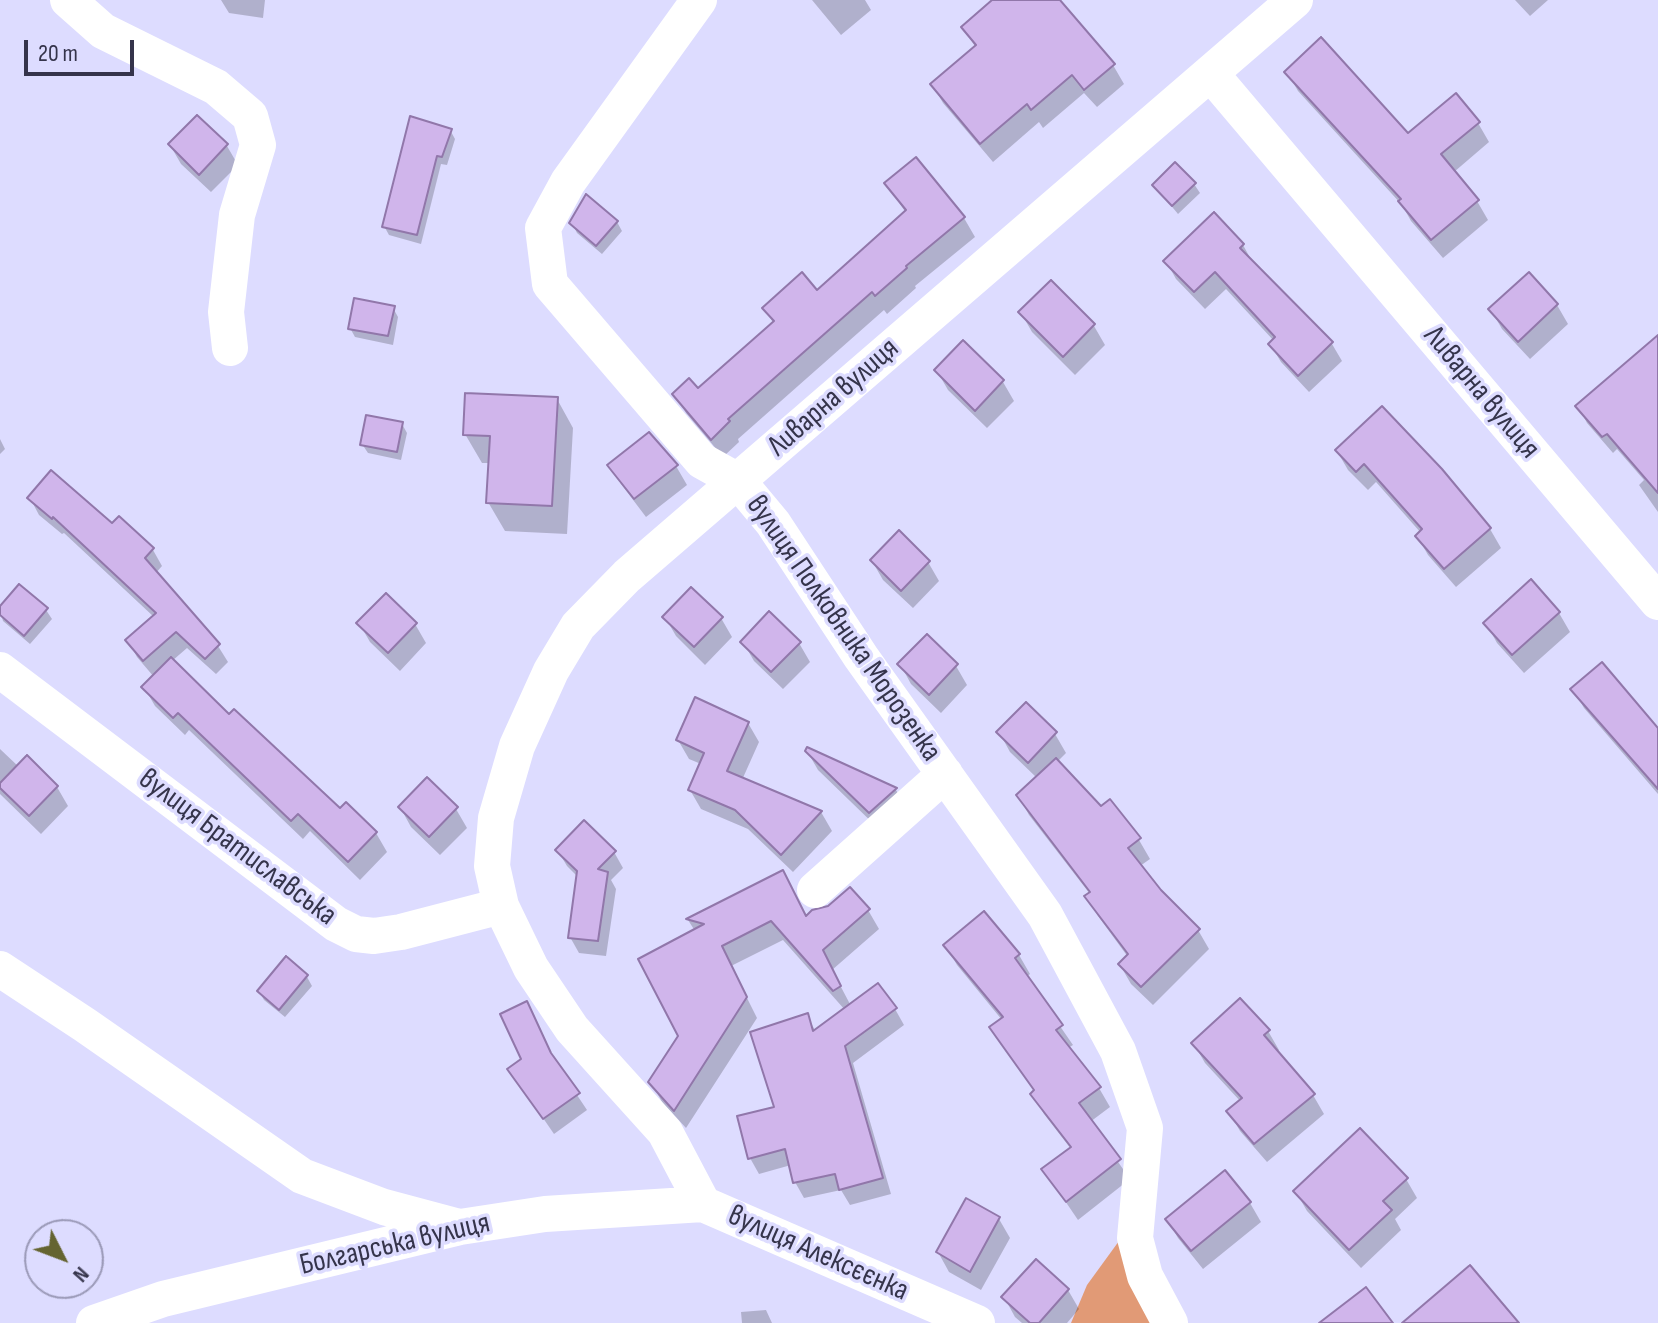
<!DOCTYPE html>
<meta charset="utf-8">
<style>
body{margin:0}
#map{position:relative;width:1658px;height:1323px;overflow:hidden;background:#dddcff;font-family:"Sofia Sans Condensed",sans-serif}
canvas{display:block}
.north{position:absolute;left:24px;top:1219px;width:80px;height:80px;box-sizing:border-box;background:#dddcff;border:2px solid #9a99b7;border-radius:50%;rotate:132deg;font-size:22px;font-weight:700;line-height:32px;text-align:center;color:#35344b}
.north::after{content:'';display:block;margin:auto;width:28px;height:36px;background:#656431;clip-path:polygon(50% 0,100% 100%,50% 72%,0 100%)}
.scale{position:absolute;left:24px;top:40px;width:110px;height:36px;box-sizing:border-box;border:4px solid #35344b;border-top:0;padding-left:10px;font-size:24px;line-height:28px;white-space:nowrap;color:#35344b;-webkit-text-stroke:6px #dddcff;paint-order:stroke}
</style>
<div id="map">
<canvas width="1658" height="1323"></canvas>
<div class="north">N</div>
<div class="scale">20 m</div>
</div>
<script>
const g = document.querySelector('canvas').getContext('2d');
g.lineJoin = 'round';
function paint(path, color) { g.fillStyle = color; g.fill(path, 'evenodd'); }
const poly = rows => new Path2D(rows.map(r => 'M' + r).join(''));
function strokePath(path, color, width, dash) { g.strokeStyle = color; g.lineWidth = width; g.lineCap = dash ? 'butt' : 'round'; g.setLineDash(dash || []); g.stroke(path); }
function label(font, color, halo, rows, align = 'center') {
  g.font = font + ' "Sofia Sans Condensed",sans-serif'; g.lineWidth = 7; g.setLineDash([]); g.textBaseline = 'middle'; g.strokeStyle = halo; g.fillStyle = color; for (const [text, x, y, turn = 0] of rows) {
    g.save(); g.translate(x, y); g.rotate((+turn || 0) * Math.PI / 180); g.textAlign = isNaN(turn) ? turn : align; if (halo) g.strokeText(text, 0, 0); g.fillText(text, 0, 0); g.restore();
  }
}
paint(poly([
 [1119,1241,1154,1323,1071,1323,1087,1285]
]), '#e19a76');
paint(poly([
 [221,0,265,0,263,18,229,13],
 [812,0,865,0,871,10,841,35],
 [995,0,1058,0,1113,65,1124,84,1097,107,1084,93,1043,128,1039,122,993,162,943,103,932,84,976,48,963,27],
 [1515,0,1548,0,1530,16],
 [1287,72,1408,135,1478,123,1489,142,1454,172,1477,201,1488,220,1443,258,1411,221,1402,205,1298,91],
 [197,117,227,146,238,165,211,192,181,164,170,145],
 [450,130,455,139,447,165,441,164,421,244,389,235,384,226],
 [916,160,964,218,975,237,915,286,916,288,887,314,884,310,738,439,739,442,723,457,686,413,675,394,698,391,774,324,764,308,817,292,906,213,887,184],
 [1194,184,1200,193,1178,214,1154,185],
 [617,222,622,231,602,254,577,233,572,223],
 [1243,245,1253,263,1332,344,1342,361,1309,392,1281,362,1270,344,1274,341,1226,289,1205,309,1176,279,1166,261],
 [1529,275,1557,305,1568,324,1530,359,1502,329,1491,310],
 [1051,283,1094,326,1105,345,1075,375,1032,332,1021,313],
 [393,308,398,317,393,345,355,337,350,328],
 [963,343,1003,382,1014,401,987,428,948,390,937,371],
 [1658,358,1658,512,1639,485,1644,480,1617,449,1613,453,1587,423,1578,406],
 [557,399,573,428,567,534,505,531,488,502,490,463,482,463,465,434],
 [1382,409,1490,529,1501,548,1456,587,1428,555,1417,536,1421,533,1376,482,1368,490,1348,470,1337,451],
 [402,424,407,433,401,460,368,453,362,444],
 [649,435,676,466,687,485,646,517,621,484,610,465],
 [0,439,5,449,0,454],
 [30,498,113,526,120,519,153,550,162,566,155,574,218,646,228,662,216,674,187,648,172,661,229,717,340,810,376,833,387,852,360,880,310,831,303,839,189,730,185,735,155,706,144,687,154,677,137,657,128,640,154,617,64,533,62,534,39,515],
 [872,561,928,562,939,581,913,608,883,580],
 [0,609,46,610,52,619,30,644,3,621],
 [1559,613,1570,632,1524,673,1497,643,1486,623],
 [665,617,721,618,732,637,705,665,676,636],
 [359,623,415,624,426,643,400,671,370,642],
 [743,642,799,643,810,662,783,689,754,661],
 [900,664,956,666,967,685,941,713,911,684],
 [1573,689,1658,729,1658,794,1584,708],
 [748,723,759,742,742,780,821,812,832,831,793,872,748,829,701,809,690,790,701,764,689,759,678,740],
 [999,732,1055,734,1066,753,1057,762,1100,809,1139,840,1150,859,1140,866,1159,891,1198,930,1209,949,1153,1005,1131,984,1120,965,1128,957,1098,916,1087,897,1090,894,1029,815,1018,795,1037,778,1010,752],
 [0,749,19,767,57,787,68,806,41,834,0,794],
 [807,751,896,790,907,809,881,831,818,770],
 [400,807,456,809,467,828,440,855,411,827],
 [558,851,614,852,623,868,611,880,616,889,606,956,579,953,570,937,578,877,567,866],
 [782,873,806,918,868,910,879,929,832,970,851,1006,895,1009,904,1025,853,1063,891,1194,850,1205,841,1190,804,1198,795,1182,791,1165,759,1174,750,1158,777,1108,807,1016,816,1032,845,1010,783,940,731,966,757,1018,686,1128,662,1102,651,1082,680,1036,695,931,688,920],
 [946,946,1019,955,1030,974,1026,977,1073,1045,1068,1048,1099,1088,1110,1107,1090,1122,1130,1179,1078,1220,1044,1170,1071,1149,1044,1114,1033,1094,1035,1092,991,1028,1002,1020,957,965],
 [286,959,307,977,312,986,285,1017,264,1000,259,991],
 [1268,1031,1279,1050,1277,1052,1313,1095,1324,1114,1267,1162,1240,1131,1229,1112,1241,1102,1205,1063,1194,1044],
 [555,1062,587,1110,554,1134,510,1070],
 [1225,1173,1250,1203,1261,1222,1203,1269,1178,1238,1167,1219],
 [1406,1179,1417,1198,1395,1219,1401,1230,1361,1268,1307,1211,1296,1192],
 [999,1219,1010,1238,981,1290,949,1272,938,1252],
 [1068,1290,1079,1309,1067,1323,1022,1323,1015,1317,1004,1297],
 [766,1310,772,1323,742,1323,741,1312]
]), '#0003');
const building = poly([
 [992,0,1060,0,1115,64,1084,90,1072,75,1031,110,1027,104,980,144,930,84,976,45,961,27,992,0],
 [1321,37,1408,133,1456,93,1480,122,1441,154,1479,200,1431,240,1398,201,1401,199,1284,72,1321,37],
 [197,115,228,144,199,175,168,144,197,115],
 [410,116,452,129,442,157,437,156,417,235,382,227,410,116],
 [916,157,965,217,906,266,907,268,875,296,872,292,728,419,730,421,711,440,672,394,689,378,698,388,774,321,762,308,802,272,817,290,906,210,884,183,916,157],
 [1175,162,1196,183,1172,206,1152,185,1175,162],
 [586,194,618,221,596,246,569,223,586,194],
 [1214,212,1244,244,1240,248,1333,342,1298,376,1268,344,1275,337,1215,272,1194,292,1163,261,1214,212],
 [1529,272,1558,304,1518,342,1488,309,1529,272],
 [1051,280,1095,324,1063,357,1018,312,1051,280],
 [354,298,395,306,388,336,348,329,354,298],
 [1658,335,1658,493,1607,434,1602,437,1575,406,1658,335],
 [963,340,1004,380,975,411,934,370,963,340],
 [465,393,558,397,552,506,486,503,490,436,463,435,465,393],
 [1382,406,1442,469,1491,528,1444,569,1415,536,1422,529,1364,464,1356,472,1335,450,1382,406],
 [366,415,403,422,397,452,360,445,366,415],
 [649,432,678,465,634,499,607,465,649,432],
 [51,470,112,523,119,516,154,548,145,558,220,644,205,659,176,632,143,661,125,640,156,613,53,517,52,519,27,498,51,470],
 [899,530,930,561,901,591,870,560,899,530],
 [1531,579,1560,612,1512,655,1483,623,1531,579],
 [19,584,48,608,24,636,0,615,0,606,19,584],
 [691,587,723,617,694,647,662,617,691,587],
 [386,593,417,623,388,653,356,623,386,593],
 [769,611,801,642,771,672,740,642,769,611],
 [927,634,958,664,929,695,897,664,927,634],
 [171,657,229,714,234,709,340,808,346,802,377,832,348,862,298,814,291,821,178,713,173,718,141,687,171,657],
 [1602,662,1658,728,1658,789,1570,689,1602,662],
 [695,697,749,722,727,771,822,811,781,855,735,810,688,790,704,753,676,740,695,697],
 [1026,702,1057,732,1028,763,996,732,1026,702],
 [807,747,897,788,869,813,805,751,807,747],
 [27,755,58,786,29,816,0,788,0,783,27,755],
 [1056,758,1101,806,1110,799,1141,838,1128,848,1161,890,1200,929,1141,987,1118,964,1128,954,1084,896,1090,892,1016,795,1056,758],
 [427,777,458,807,429,837,398,807,427,777],
 [584,820,616,851,598,869,608,872,598,941,568,938,577,871,555,850,584,820],
 [783,870,806,916,812,910,828,906,850,887,870,909,823,950,841,986,833,991,771,921,722,946,747,997,674,1111,648,1082,678,1036,638,959,704,924,686,919,783,870],
 [984,911,1020,954,1015,958,1063,1025,1056,1030,1101,1087,1079,1103,1121,1159,1066,1202,1041,1169,1071,1147,1030,1094,1034,1090,989,1027,1003,1017,943,945,984,911],
 [286,956,308,975,279,1010,257,991,286,956],
 [878,983,897,1008,845,1046,883,1178,839,1190,835,1174,793,1183,785,1149,748,1159,737,1116,774,1107,750,1032,808,1013,813,1031,878,983],
 [1240,998,1270,1030,1264,1035,1315,1094,1254,1144,1226,1111,1242,1098,1191,1043,1240,998],
 [527,1001,551,1053,580,1093,543,1119,507,1069,521,1059,500,1014,527,1001],
 [1360,1128,1408,1178,1383,1201,1392,1210,1349,1250,1293,1191,1360,1128],
 [1225,1170,1251,1202,1191,1251,1165,1219,1225,1170],
 [966,1198,1000,1217,970,1272,936,1252,966,1198],
 [1036,1259,1069,1289,1039,1323,1030,1323,1001,1297,1036,1259],
 [1470,1265,1519,1323,1402,1323,1470,1265],
 [1366,1287,1393,1323,1319,1323,1366,1287]
]);
paint(building, '#d0b5eb');
strokePath(building, '#9177aa', 2);
strokePath(poly([
 [68,0,103,31,216,87,250,116,258,145,237,215,226,312,230,348],
 [699,0,568,182,543,228,550,284,702,461,738,481,773,523,861,657,1045,915,1118,1051,1145,1128,1135,1238,1145,1276,1170,1323],
 [1211,74,1658,602],
 [0,670,336,924,356,934,374,936,401,932,501,906],
 [815,890,945,774],
 [0,969,85,1025,302,1176,384,1207,455,1226],
 [703,1204,665,1132,572,1029,531,968,501,906,492,866,496,818,517,746,551,671,578,626,627,576,1295,0],
 [94,1323,163,1299,460,1227,545,1214,703,1204,977,1323]
]), '#fff', 36);
label('30px', '#35344b', '#dddcff', [
 ["Ливарна вулиця",1481,393,50],
 ["Ливарна вулиця",834,398,-41],
 ["вулиця Полковника Морозенка",843,629,55],
 ["вулиця Братиславська",237,848,37],
 ["Болгарська вулиця",395,1245,-13],
 ["вулиця Алексєєнка",818,1254,24]
]);
</script>
